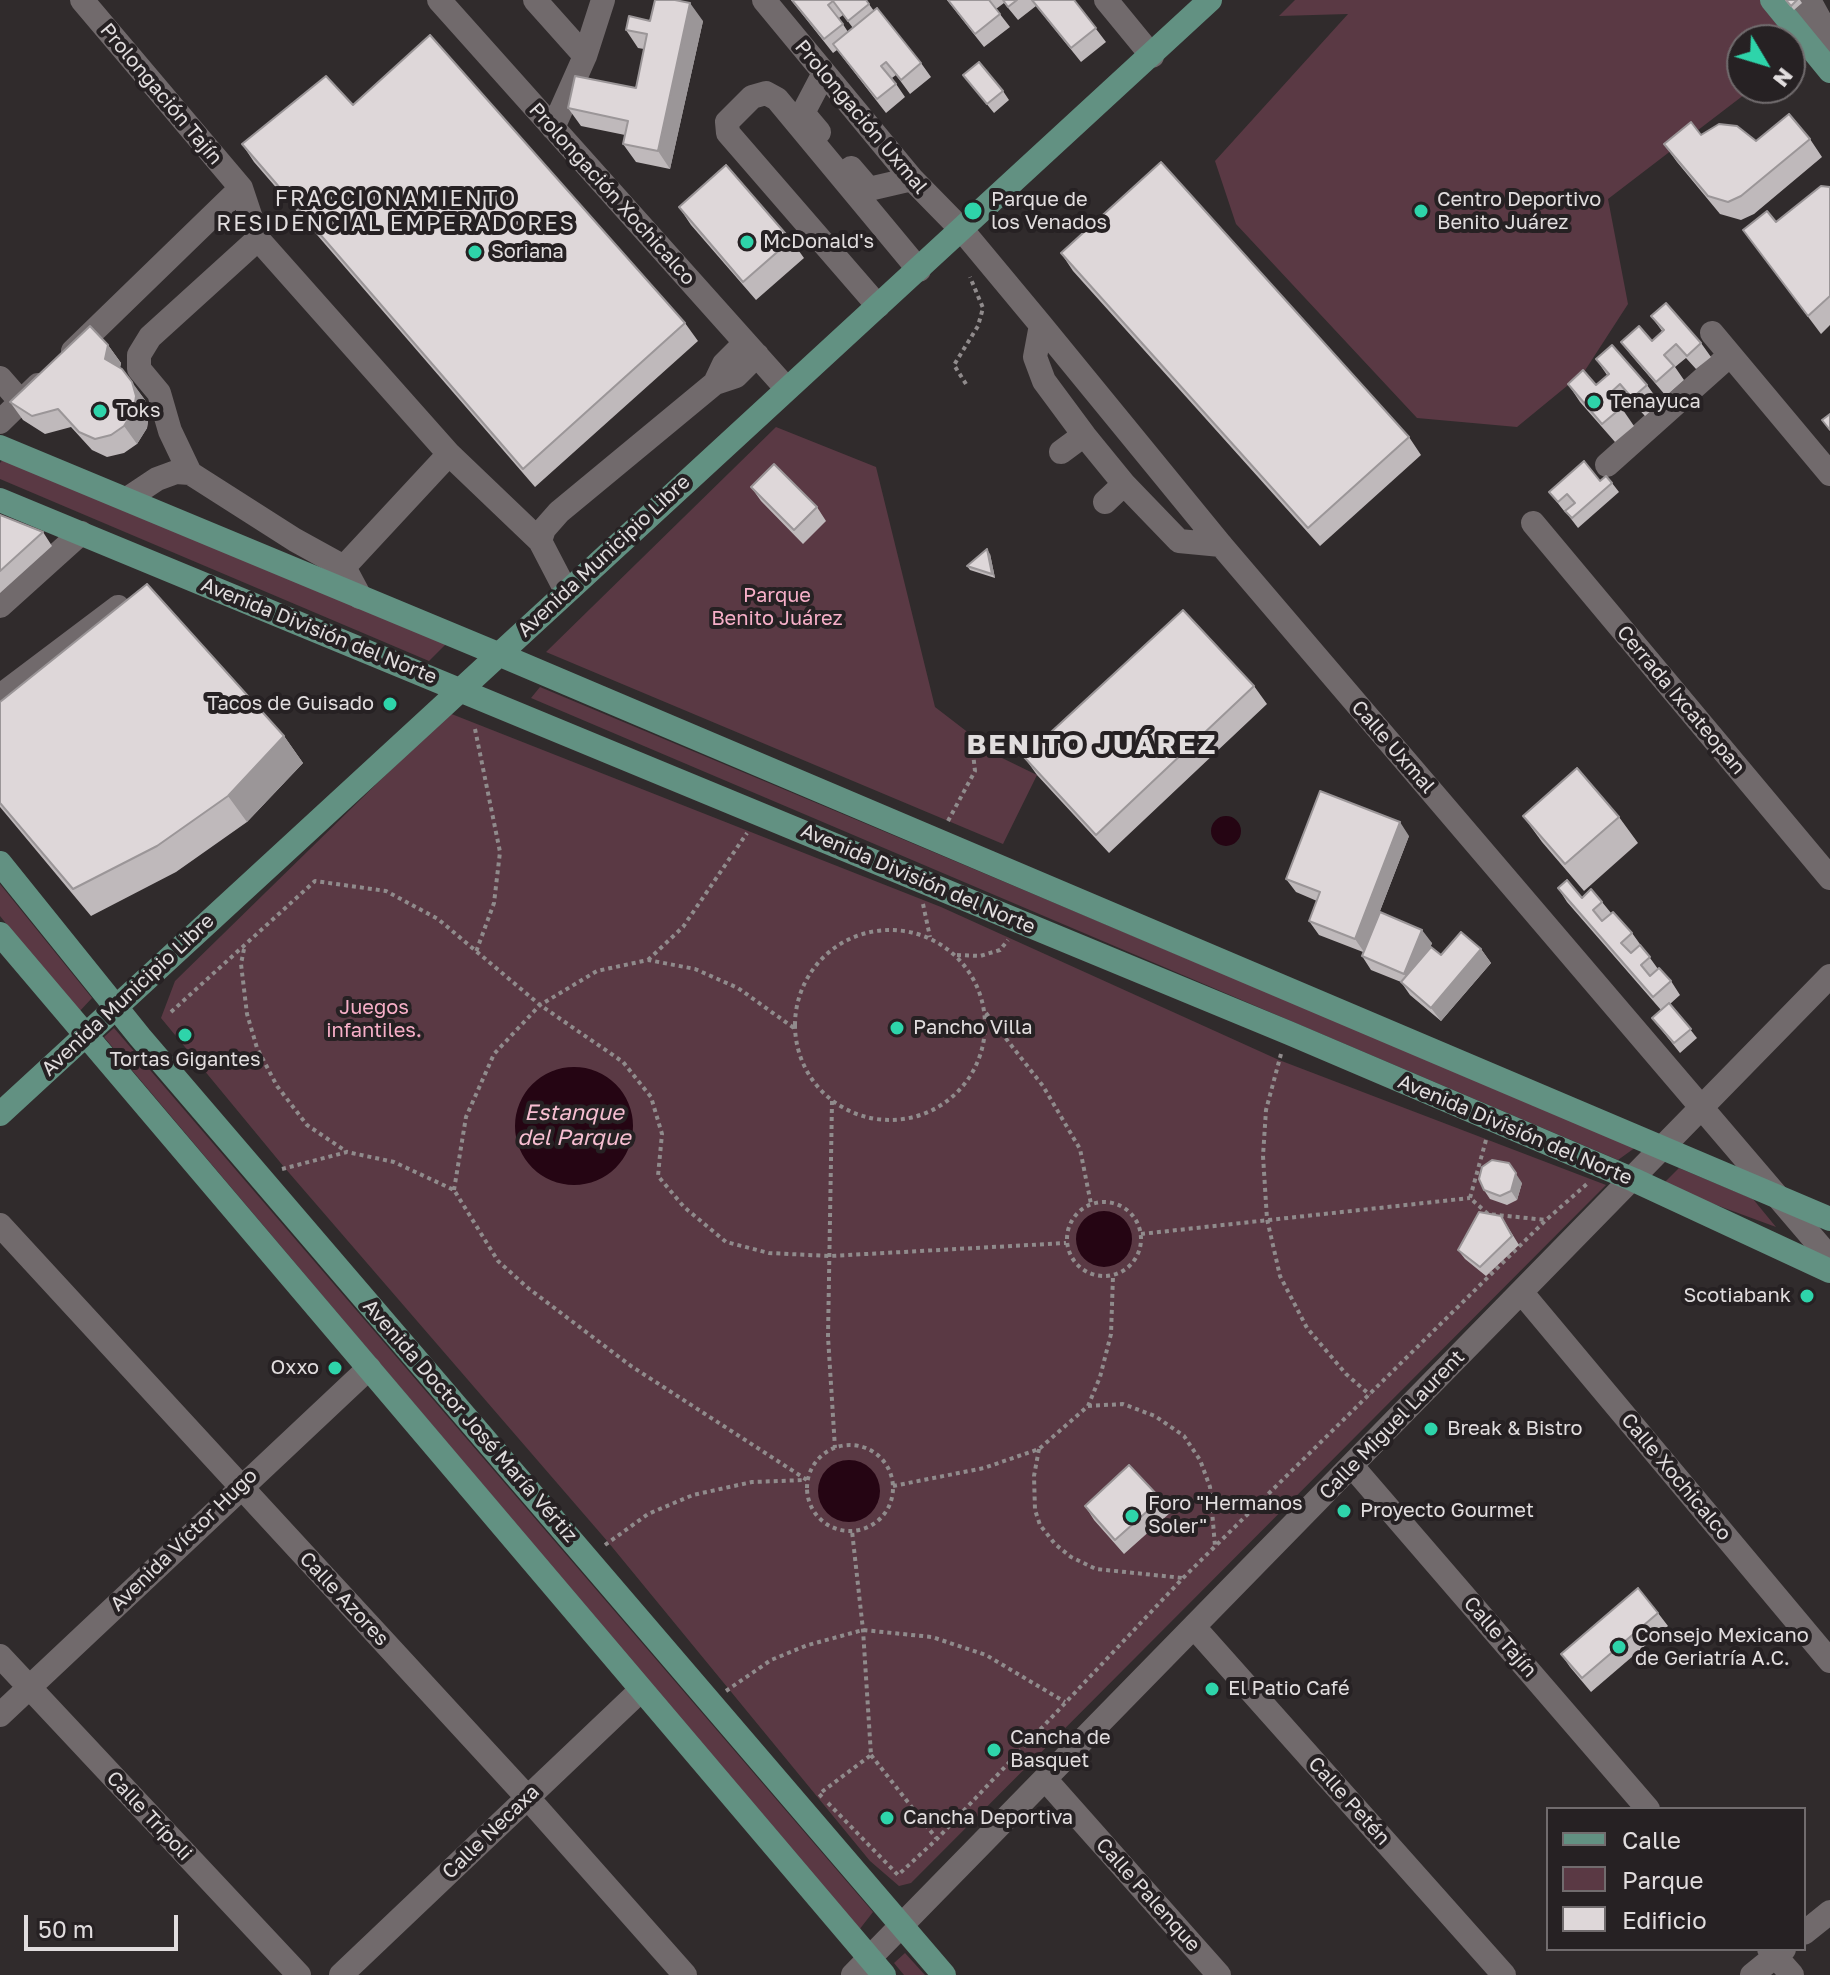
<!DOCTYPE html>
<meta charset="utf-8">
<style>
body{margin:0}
#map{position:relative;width:1830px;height:1975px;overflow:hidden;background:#302b2c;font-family:"Golos Text",sans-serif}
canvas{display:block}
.legend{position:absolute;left:1546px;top:1807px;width:260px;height:144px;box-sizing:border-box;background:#262123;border:2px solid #716c6e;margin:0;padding:10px 14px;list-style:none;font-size:24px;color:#e1ddde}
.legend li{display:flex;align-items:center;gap:16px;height:40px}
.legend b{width:40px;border:2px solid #716c6e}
.north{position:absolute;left:1726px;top:24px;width:80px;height:80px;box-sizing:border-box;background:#262123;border:2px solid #716c6e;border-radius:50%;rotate:128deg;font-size:22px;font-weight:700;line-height:32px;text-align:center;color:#e1ddde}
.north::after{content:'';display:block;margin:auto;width:28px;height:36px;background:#2ed4aa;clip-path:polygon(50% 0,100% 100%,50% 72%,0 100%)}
.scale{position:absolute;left:24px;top:1915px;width:154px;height:36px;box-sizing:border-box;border:4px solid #e1ddde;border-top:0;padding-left:10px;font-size:24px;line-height:28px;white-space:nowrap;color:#e1ddde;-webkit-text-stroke:6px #262123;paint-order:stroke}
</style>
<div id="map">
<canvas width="1830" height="1975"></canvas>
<ul class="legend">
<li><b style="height:10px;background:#629182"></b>Calle</li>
<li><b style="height:22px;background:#5a3944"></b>Parque</li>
<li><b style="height:22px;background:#ded7d9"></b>Edificio</li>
</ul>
<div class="north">N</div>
<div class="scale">50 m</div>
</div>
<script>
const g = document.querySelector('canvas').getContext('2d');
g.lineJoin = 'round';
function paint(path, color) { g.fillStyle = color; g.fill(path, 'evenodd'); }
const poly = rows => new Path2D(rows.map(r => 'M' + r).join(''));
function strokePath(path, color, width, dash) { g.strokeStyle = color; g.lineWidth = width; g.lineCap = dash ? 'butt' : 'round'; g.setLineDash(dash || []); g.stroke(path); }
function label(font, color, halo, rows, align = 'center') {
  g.font = font + ' "Golos Text",sans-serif'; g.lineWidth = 8; g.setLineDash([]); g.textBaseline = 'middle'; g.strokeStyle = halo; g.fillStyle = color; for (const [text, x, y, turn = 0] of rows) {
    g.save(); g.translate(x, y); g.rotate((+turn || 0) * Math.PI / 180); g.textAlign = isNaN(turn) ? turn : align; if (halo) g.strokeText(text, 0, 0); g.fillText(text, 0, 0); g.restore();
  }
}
paint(poly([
 [1295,0,1790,0,1822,36,1790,60,1790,40,1742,40,1742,88,1753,88,1608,199,1628,304,1584,372,1517,427,1417,418,1236,224,1215,161,1348,14,1279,16],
 [776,427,876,467,935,707,1000,757,1037,775,1003,844,546,652],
 [5,457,448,642,429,661,0,479,0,463],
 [540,687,1636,1147,1618,1160,531,698],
 [449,713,941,907,1279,1060,1606,1185,911,1883,899,1886,870,1861,608,1542,284,1167,161,1018,175,981],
 [0,884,92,998,78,1013,0,916],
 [114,1028,873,1912,859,1930,104,1037],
 [1679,1168,1753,1199,1776,1227,1662,1185],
 [905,1953,925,1975,904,1975,894,1963]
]), '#5a3944');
paint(poly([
 '1211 831a15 15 0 1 1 30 0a15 15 0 1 1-30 0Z',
 '515 1126a59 59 0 1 1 118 0a59 59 0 1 1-118 0Z',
 '1076 1239a28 28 0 1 1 56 0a28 28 0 1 1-56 0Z',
 '818 1491a31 31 0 1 1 62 0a31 31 0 1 1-62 0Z'
]), '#250513');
strokePath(poly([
 [966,384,954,365,978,326,983,308,970,277],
 [475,729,500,852,494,903,476,952],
 [948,821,975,771,971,735],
 [923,904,930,937],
 '795 1025a95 95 0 1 1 190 0a95 95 0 1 1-190 0Z',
 [244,949,241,964,247,1014,257,1048,277,1086,307,1125,347,1152],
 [957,955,980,956,1000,950,1008,940],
 [648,960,683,927,747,833],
 [171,1012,315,881,386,891,438,919,540,1005,623,1062,651,1097,662,1134,658,1176,684,1207,726,1242,769,1253,830,1256,1066,1243],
 [986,1013,1043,1086,1080,1149,1091,1204],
 [1281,1054,1266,1110,1263,1156,1267,1219,1280,1276,1307,1328,1346,1374,1370,1395],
 [832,1101,828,1337,835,1448],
 [1486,1140,1470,1198,1488,1214,1546,1220],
 [282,1169,347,1152,394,1162,454,1190,498,1261,528,1288,631,1366,807,1480],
 [454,1190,466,1117,494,1054,540,1005,597,971,648,960,695,969,738,988,794,1028],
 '1067 1239a37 37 0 1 1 74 0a37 37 0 1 1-74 0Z',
 [1141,1234,1470,1198],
 [1088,1406,1123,1404,1155,1416,1184,1436,1200,1460,1210,1487,1215,1546],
 '807 1488a43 43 0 1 1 86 0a43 43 0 1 1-86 0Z',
 [1039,1449,1034,1476,1035,1510,1040,1525,1055,1544,1071,1557,1096,1569,1183,1578],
 [893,1486,984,1468,1039,1449,1088,1406,1100,1377,1111,1334,1113,1276],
 [605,1545,648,1514,693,1495,752,1482,805,1480],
 [726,1691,771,1660,808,1645,863,1630,932,1637,986,1655,1065,1702],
 [871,1755,936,1838],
 [822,1797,819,1794,871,1755,863,1630,852,1531],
 [828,1803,898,1875,937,1839,1183,1578,1546,1220,1588,1183]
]), '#908b8c', 4, [4, 4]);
strokePath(poly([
 [82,0,241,188,258,239],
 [439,0,786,388],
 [535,0,585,56],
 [764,0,912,179,962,230,1041,325,1221,545,1830,1258],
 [1106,0,1152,56],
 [1809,0,1830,38],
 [1791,14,1830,46],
 [553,128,585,56,603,0],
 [819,132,803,113,824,73],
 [851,168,869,189,912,179],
 [878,306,728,133,727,122,752,97,766,93,777,99,919,270],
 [1041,325,1035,357,1044,381,1084,435,1124,484,1179,541,1221,545],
 [1712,333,1830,474],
 [73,351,241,188],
 [0,378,21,402],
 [715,383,724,364,745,343],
 [0,422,38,385],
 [1061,452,1084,435],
 [449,454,540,541,566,591],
 [1607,465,1730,355],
 [127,499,157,479,176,472,190,473],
 [1105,502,1124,484],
 [1533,523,1830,878],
 [540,541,544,529,559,512,715,383,736,376,757,355],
 [344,567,449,454,258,239,150,337,139,355,139,369,159,393,170,431,190,473,295,540,344,567,360,597],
 [0,606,81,533],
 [0,696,118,607],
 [0,1225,527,1797,685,1975],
 [1522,1293,1830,1661],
 [1352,1466,1648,1809],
 [1194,1627,1504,1975],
 [0,1656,299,1975],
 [0,1715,369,1368],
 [1045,1779,1219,1975],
 [1804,1933,1830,1912],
 [1769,1949,1792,1975],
 [341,1975,641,1690],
 [853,1975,1830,976],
 [1752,1975,1784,1949]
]), '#716a6c', 24);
strokePath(poly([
 [1772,0,1830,71],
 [0,447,498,654,1830,1219],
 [0,500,1289,1033,1634,1180,1830,1271],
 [0,863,140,1037,944,1975],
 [0,934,884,1975],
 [0,1114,1210,0]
]), '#629182', 24);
paint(poly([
 [791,0,866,0,874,11,921,63,931,77,910,94,896,75,892,78,905,97,886,113,837,50,833,53],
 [843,15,853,28,848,32,839,18],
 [947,0,1074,0,1106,42,1081,62,1036,6,1018,20,1004,3,996,9,1010,27,984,47],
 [1785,0,1800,0,1802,3,1794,10],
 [650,21,703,21,670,169,636,162,623,144,625,135,581,126,568,108,636,88,644,49,638,48,626,30],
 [963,75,1003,91,1009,100,994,113],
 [353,105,685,323,698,341,535,487,254,162,242,144],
 [1701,135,1756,141,1810,139,1822,157,1754,214,1741,220,1720,214,1677,162,1664,144],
 [1830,187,1830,325,1821,334,1743,230,1776,222],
 [679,207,791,240,804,258,756,300,691,225],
 [1061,253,1409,437,1421,455,1320,546,1073,271],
 [1651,316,1701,343,1711,357,1696,369,1686,358,1675,367,1684,380,1666,396,1631,355,1621,342,1652,341,1662,331],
 [108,345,121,363,120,368,145,400,149,414,147,428,137,444,124,453,107,457,92,450,71,427,45,434,23,420,10,402],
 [1596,359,1647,385,1660,403,1645,416,1632,402,1623,410,1634,426,1615,442,1580,402,1568,384,1596,385,1607,375],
 [1600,481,1612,483,1619,492,1578,528,1565,511,1574,504,1564,511,1549,492],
 [751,487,817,507,826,521,803,544,761,501],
 [0,515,43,532,52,546,0,593],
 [990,554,995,578,970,570,967,566],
 [1254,686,1267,704,1109,853,1037,775,1024,757],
 [0,702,284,736,303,763,247,822,176,872,91,916,0,807],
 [1523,816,1619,817,1638,843,1584,891,1542,842],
 [1409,836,1375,924,1432,943,1430,948,1441,955,1481,949,1491,963,1441,1021,1410,995,1401,982,1371,970,1362,956,1363,952,1319,935,1309,921,1317,901,1296,892,1286,879],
 [1558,888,1582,898,1602,902,1611,913,1632,933,1658,969,1671,981,1680,995,1670,1004,1697,1038,1680,1053,1652,1018,1661,1010,1567,902],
 [1522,1183,1517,1200,1507,1205,1490,1199,1484,1190],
 [1501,1216,1519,1245,1486,1276,1465,1259,1458,1250],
 [1161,1499,1171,1512,1124,1554,1094,1520,1085,1506],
 [1658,1613,1668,1626,1591,1692,1570,1667,1561,1654]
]), '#bfb9bb');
paint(poly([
 [690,3,703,21,670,169,658,151],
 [108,345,121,363,118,377,105,359],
 [132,382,145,400,149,414,147,428,137,444,124,426],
 [987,549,990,554,995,578,992,574],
 [284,736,303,763,247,822,228,796],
 [1400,822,1409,836,1364,952,1355,939],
 [1422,930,1432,943,1414,987,1404,974],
 [1481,949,1491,963,1441,1021,1431,1008],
 [1509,1163,1522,1183,1517,1200,1511,1191]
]), '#9b9698');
const building = poly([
 [655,0,675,0,690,3,658,151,623,144,628,121,568,108,575,76,636,88,647,34,626,30,629,16,650,21,655,0],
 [792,0,866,0,869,4,848,21,833,1,828,5,843,24,824,39,792,0],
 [948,0,989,0,1000,14,975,34,948,0],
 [1003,0,1017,0,1008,7,1003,0],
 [1032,0,1074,0,1096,28,1071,48,1032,0],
 [1786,0,1797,0,1791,6,1786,0],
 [877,8,921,63,901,80,886,62,881,66,896,84,877,99,833,44,877,8],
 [430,35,685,323,523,469,242,144,326,76,353,105,430,35],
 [979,62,1003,91,987,104,963,75,979,62],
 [1789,114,1810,139,1741,196,1728,202,1708,196,1664,144,1691,122,1701,135,1719,124,1737,126,1756,141,1789,114],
 [1161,162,1409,437,1308,528,1061,253,1161,162],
 [726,165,791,240,743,282,679,207,726,165],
 [1821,186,1830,187,1830,296,1808,316,1743,230,1767,211,1776,222,1821,186],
 [1666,303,1701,343,1687,356,1676,344,1664,355,1674,366,1656,382,1621,342,1639,326,1652,341,1664,330,1651,316,1666,303],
 [90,326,108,345,105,359,122,369,132,382,136,396,134,410,124,426,111,435,95,439,79,432,58,409,32,416,10,402,90,326],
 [1612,345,1647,385,1632,398,1620,384,1609,394,1621,408,1602,424,1568,384,1583,370,1596,385,1609,374,1596,359,1612,345],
 [1830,414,1830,430,1822,420,1830,414],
 [1584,461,1600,481,1606,476,1612,483,1572,518,1565,511,1575,503,1567,494,1558,502,1549,492,1584,461],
 [774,464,817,507,794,530,751,487,774,464],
 [0,515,43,532,0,571,0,515],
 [987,549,992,574,967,566,987,549],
 [147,584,284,736,228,796,157,846,73,889,0,803,0,702,147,584],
 [1183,610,1254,686,1096,835,1024,757,1183,610],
 [1577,768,1619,817,1565,864,1523,816,1577,768],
 [1320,791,1400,822,1355,939,1309,921,1320,892,1286,879,1320,791],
 [1567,880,1582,898,1591,889,1602,902,1593,910,1602,921,1613,912,1632,933,1621,943,1631,953,1640,945,1650,957,1641,965,1650,976,1659,968,1671,981,1653,997,1558,888,1567,880],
 [1380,912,1422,930,1404,974,1362,956,1380,912],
 [1461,932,1481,949,1431,1008,1401,982,1431,947,1441,955,1461,932],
 [1669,1003,1691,1029,1674,1043,1652,1018,1669,1003],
 [1492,1160,1509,1163,1516,1173,1511,1191,1500,1196,1484,1190,1479,1179,1482,1167,1492,1160],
 [1479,1212,1501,1216,1512,1236,1480,1267,1458,1250,1479,1212],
 [1129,1465,1161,1499,1115,1540,1085,1506,1129,1465],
 [1638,1588,1658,1613,1582,1678,1561,1654,1638,1588]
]);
paint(building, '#ded7d9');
strokePath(building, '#9b9698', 2);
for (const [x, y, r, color] of [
 [973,211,10,"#2ed4aa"],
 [1421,211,8,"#2ed4aa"],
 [747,242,8,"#2ed4aa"],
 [475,252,8,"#2ed4aa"],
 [1594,402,8,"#2ed4aa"],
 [100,411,8,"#2ed4aa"],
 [390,704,8,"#2ed4aa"],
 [897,1028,8,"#2ed4aa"],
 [185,1035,8,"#2ed4aa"],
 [1807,1296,8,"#2ed4aa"],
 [335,1368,8,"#2ed4aa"],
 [1431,1429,8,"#2ed4aa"],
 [1344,1511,8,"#2ed4aa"],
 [1132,1516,8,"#2ed4aa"],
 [1619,1647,8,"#2ed4aa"],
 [1212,1689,8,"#2ed4aa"],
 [994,1750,8,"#2ed4aa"],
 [887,1818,8,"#2ed4aa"]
]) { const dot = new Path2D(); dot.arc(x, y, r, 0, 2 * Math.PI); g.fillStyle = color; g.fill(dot); strokePath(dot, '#262123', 3); }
label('20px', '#e1ddde', '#262123', [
 ["Prolongación Tajín",161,94,50],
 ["Prolongación Uxmal",861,117,50],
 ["Prolongación Xochicalco",612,194,48],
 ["Avenida Municipio Libre",604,556,-43],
 ["Avenida División del Norte",319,631,22],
 ["Cerrada Ixcateopan",1681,700,50],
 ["Calle Uxmal",1393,747,49],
 ["Avenida División del Norte",918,879,23],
 ["Avenida Municipio Libre",128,995,-43],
 ["Avenida División del Norte",1515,1130,23],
 ["Avenida Doctor José María Vértiz",470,1421,49],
 ["Calle Miguel Laurent",1392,1425,-46],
 ["Calle Xochicalco",1676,1477,50],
 ["Avenida Víctor Hugo",184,1540,-44],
 ["Calle Azores",344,1599,47],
 ["Calle Tajín",1500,1637,49],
 ["Calle Petén",1349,1801,48],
 ["Calle Trípoli",149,1816,47],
 ["Calle Necaxa",491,1832,-44],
 ["Calle Palenque",1148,1895,48]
]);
label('20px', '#e1ddde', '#262123', [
 ["Parque de",991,200],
 ["los Venados",991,223],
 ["Centro Deportivo",1437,200],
 ["Benito Juárez",1437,223],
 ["McDonald's",763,242],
 ["Soriana",491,252],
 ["Tenayuca",1610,402],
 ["Toks",116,411],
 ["Tacos de Guisado",374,704,"right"],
 ["Pancho Villa",913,1028],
 ["Tortas Gigantes",185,1060,"center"],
 ["Scotiabank",1791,1296,"right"],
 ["Oxxo",319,1368,"right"],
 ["Break & Bistro",1447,1429],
 ["Foro \"Hermanos",1148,1504],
 ["Soler\"",1148,1527],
 ["Proyecto Gourmet",1360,1511],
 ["Consejo Mexicano",1635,1636],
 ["de Geriatría A.C.",1635,1659],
 ["El Patio Café",1228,1689],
 ["Cancha de",1010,1738],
 ["Basquet",1010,1761],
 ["Cancha Deportiva",903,1818]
], 'left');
label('20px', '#f7afc8', '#262123', [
 ["Parque",777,596],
 ["Benito Juárez",777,619],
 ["Juegos",374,1008],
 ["infantiles.",374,1031]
]);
g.letterSpacing = '2px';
label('22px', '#e1ddde', '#262123', [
 ["FRACCIONAMIENTO",396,199],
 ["RESIDENCIAL EMPERADORES",396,224]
]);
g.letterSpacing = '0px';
label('italic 22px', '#f7bed1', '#262123', [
 ["Estanque",574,1113],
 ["del Parque",574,1138]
]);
g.letterSpacing = '2px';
label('bold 28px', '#e1ddde', '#262123', [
 ["BENITO JUÁREZ",1092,745]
]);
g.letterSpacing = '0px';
</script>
